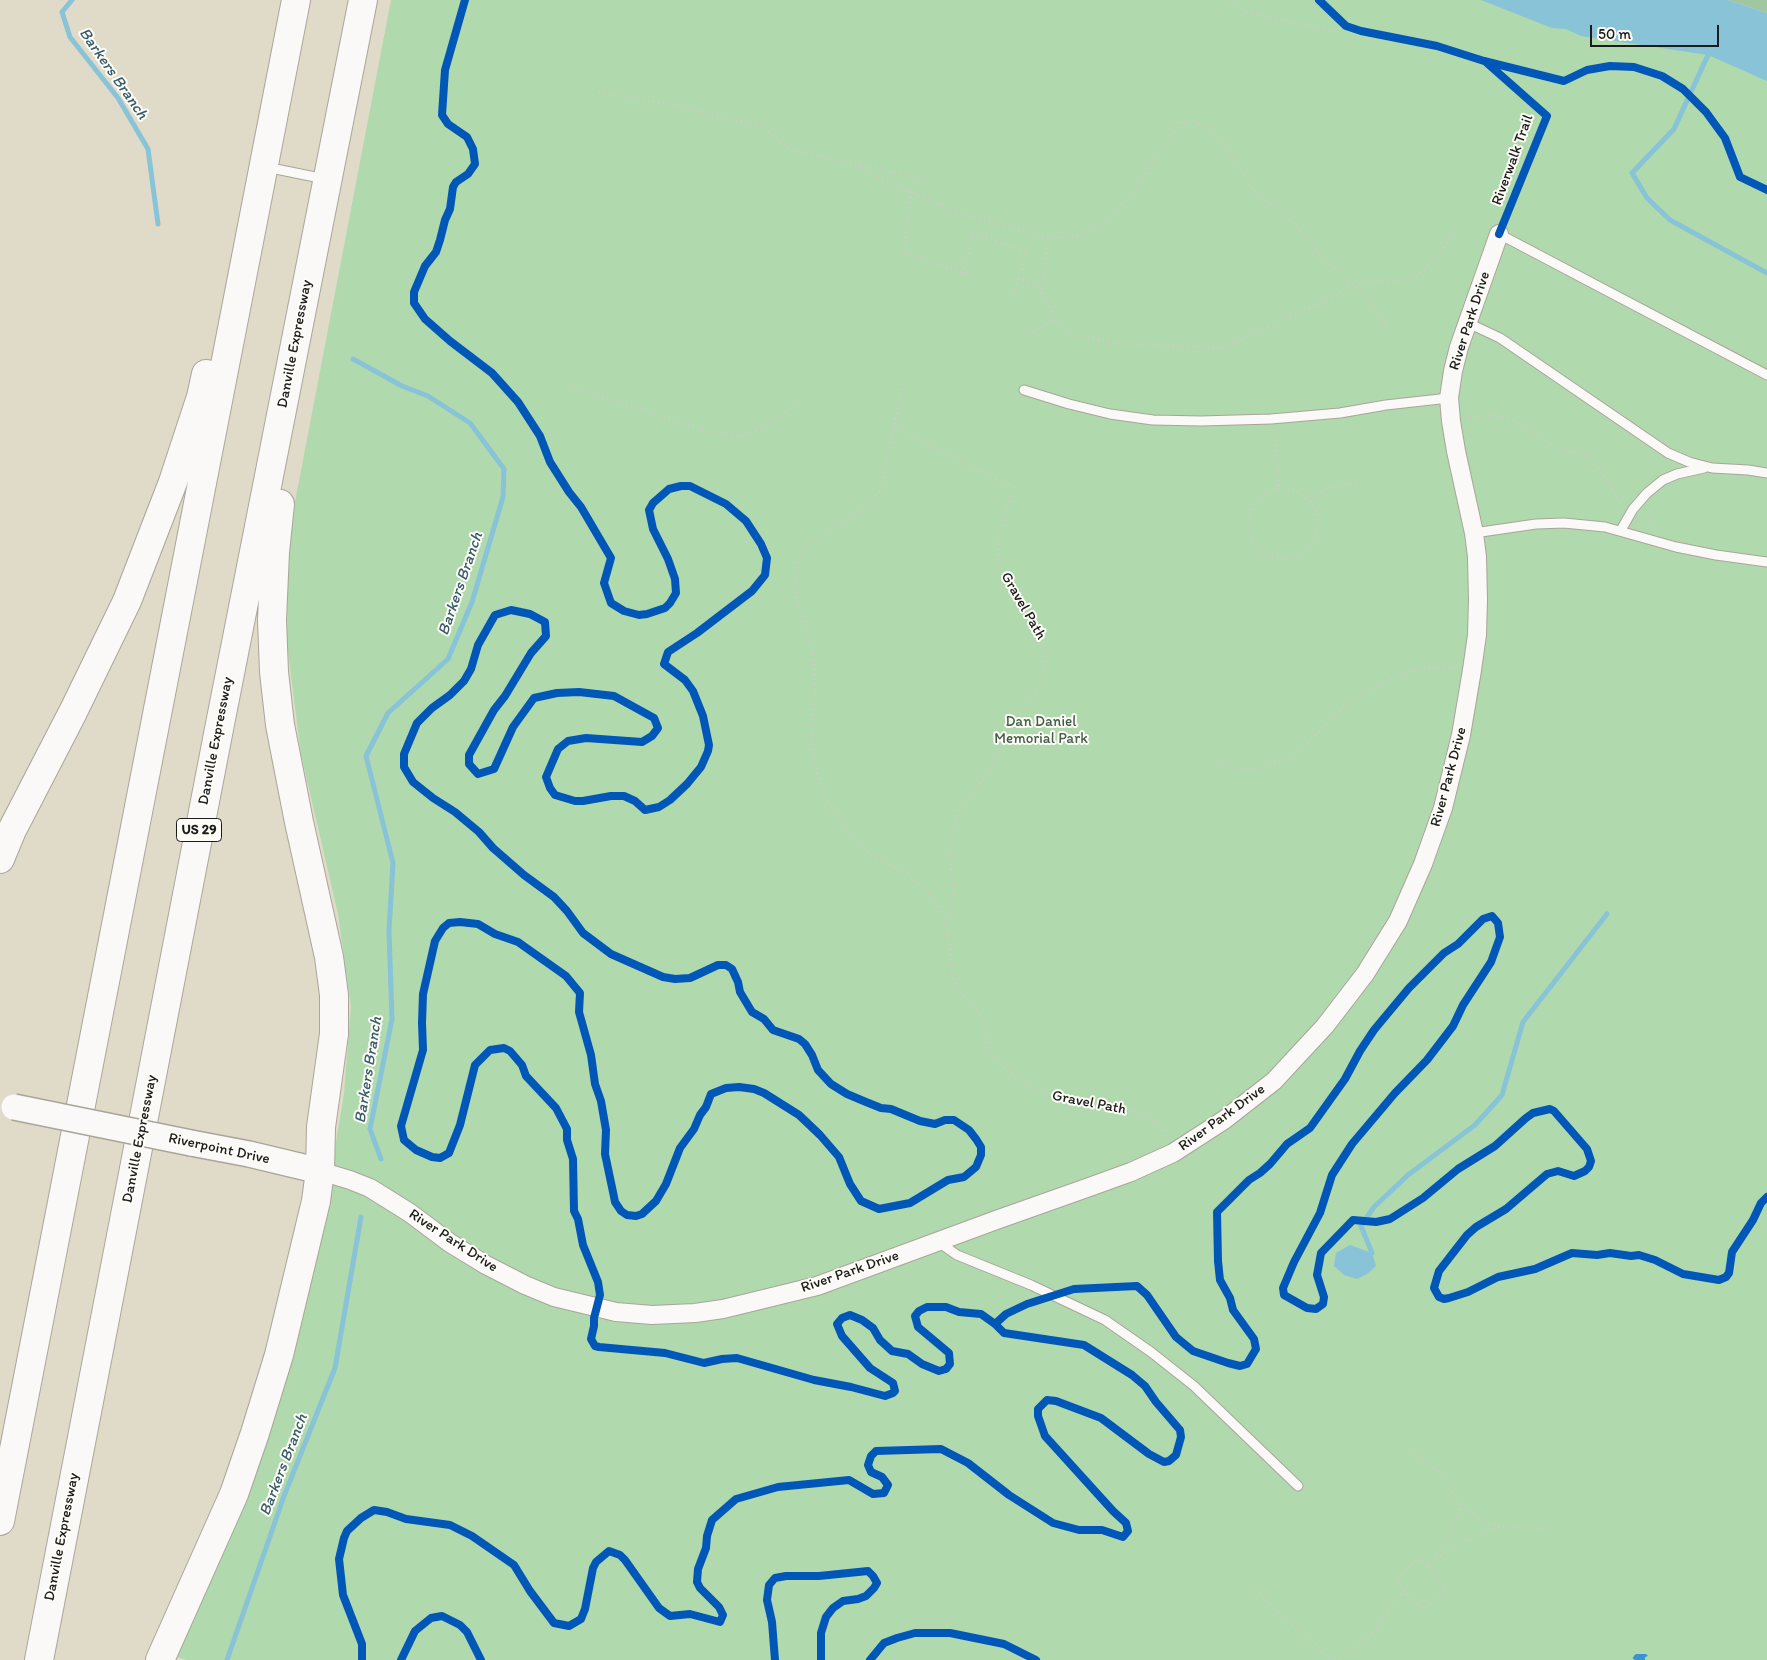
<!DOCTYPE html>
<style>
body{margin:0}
#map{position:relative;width:1767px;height:1660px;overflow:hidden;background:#e0dac8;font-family:Itim,sans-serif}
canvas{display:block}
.scale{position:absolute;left:1590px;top:25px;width:129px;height:22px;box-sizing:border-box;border:2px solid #1c1c1c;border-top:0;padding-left:6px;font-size:15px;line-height:18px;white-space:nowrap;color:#1c1c1c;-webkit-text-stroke:4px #fdfcf7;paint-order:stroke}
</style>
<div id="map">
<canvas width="1767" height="1660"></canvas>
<div class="scale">50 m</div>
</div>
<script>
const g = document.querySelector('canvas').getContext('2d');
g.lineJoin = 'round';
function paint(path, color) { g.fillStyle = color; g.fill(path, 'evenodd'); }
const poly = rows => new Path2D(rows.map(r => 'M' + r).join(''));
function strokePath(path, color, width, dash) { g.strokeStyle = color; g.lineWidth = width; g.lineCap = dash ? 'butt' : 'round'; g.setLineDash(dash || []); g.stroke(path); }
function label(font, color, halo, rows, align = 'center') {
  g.font = font + ' Itim,sans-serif'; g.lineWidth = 4; g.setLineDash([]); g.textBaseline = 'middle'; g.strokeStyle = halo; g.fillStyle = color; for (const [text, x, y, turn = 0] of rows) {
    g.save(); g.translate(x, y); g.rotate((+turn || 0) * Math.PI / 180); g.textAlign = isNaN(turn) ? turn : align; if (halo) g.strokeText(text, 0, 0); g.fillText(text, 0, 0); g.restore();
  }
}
paint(poly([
 [391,0,1547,0,1704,49,1767,76,1767,1660,186,1660,171,1655,320,1237,344,1094,351,1006,338,914,301,754,287,644,288,549,295,502]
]), '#b0d9ad');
paint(poly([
 [1728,0,1767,0,1767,13]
]), '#a1c7a0');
paint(poly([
 [1481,0,1728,0,1767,13,1767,81,1708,55,1581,36,1566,29,1552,28],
 [1350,1245,1372,1253,1376,1266,1367,1274,1357,1279,1344,1275,1334,1266,1336,1253]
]), '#88c3d8');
strokePath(poly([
 [72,0,62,12,70,37,118,98,148,149,158,224],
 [1705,51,1708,55,1674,129,1632,173,1647,198,1670,220,1767,273],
 [353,359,402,386,428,396,470,423,504,469,503,497,472,602,448,659,388,713,366,756,393,863,389,931,392,1019,370,1129,381,1159],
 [1372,1253,1361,1226,1374,1207,1408,1175,1475,1125,1502,1095,1523,1022,1607,914],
 [227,1660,284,1496,335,1368,361,1217]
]), '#88c3d8', 5);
const lane = poly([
 [266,167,325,179],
 [1499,234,1767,375],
 [1468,323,1500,338,1668,453,1689,462,1712,468,1748,470,1767,473],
 [1024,390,1069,404,1110,414,1153,420,1201,421,1271,419,1340,413,1386,405,1449,398],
 [1621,530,1633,509,1647,493,1663,480,1677,474,1704,468],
 [1474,533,1536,524,1564,523,1605,527,1676,547,1716,555,1767,562],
 [937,1241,957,1255,1031,1285,1105,1320,1151,1352,1194,1386,1298,1486]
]);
const street = poly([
 [320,1171,350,1180,370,1188,410,1213,450,1243,486,1265,525,1285,554,1297,616,1312,652,1315,695,1313,723,1309,817,1286,999,1219,1081,1190,1131,1172,1173,1153,1224,1120,1274,1081,1325,1026,1365,974,1398,921,1423,864,1443,808,1461,735,1472,670,1477,635,1478,599,1477,557,1474,533,1456,451,1451,421,1449,398,1453,371,1459,347,1499,234]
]);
const secondary = poly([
 [191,1143,249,1154,320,1171]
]);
const highway = poly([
 [0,859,12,830,73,712,127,601,173,482,201,397,206,374],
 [0,1521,296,0],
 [39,1660,219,729,363,0],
 [160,1660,234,1494,255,1433,279,1355,316,1201,320,1171,321,1127,334,1034,334,995,329,957,299,822,280,725,274,672,272,620,275,552,280,504]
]);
strokePath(lane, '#a9a59a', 11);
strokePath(street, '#a9a59a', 20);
strokePath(secondary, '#a9a59a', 28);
strokePath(highway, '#a9a59a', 30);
strokePath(poly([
 [1230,0,1248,12,1322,30,1336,30,1346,26],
 [1683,89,1695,100],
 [599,92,666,104,761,126,788,148,852,165,938,204,977,218,1048,238,1078,236,1102,223,1124,202,1139,183,1179,123,1192,121,1207,127,1218,137,1253,190,1291,221,1322,257,1371,301,1382,319,1387,331],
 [855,165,877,167,921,180],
 [911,192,904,252,973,276],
 [1048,238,1042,290,1057,324,1068,334,1123,344,1223,348,1338,294,1353,284,1364,282,1400,282,1415,278,1431,263,1445,246,1456,227],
 [962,273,974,233,1027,253,1012,296],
 [1018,279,1029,282,1042,289],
 [1029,334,1054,320],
 [905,379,880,490,866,508,822,534,808,546,799,558,797,568,795,593,813,654,815,694,811,729,815,764,820,783,827,800,855,840,866,852,909,875,923,886,940,910,946,924,950,949,952,977,958,989,974,1007,985,1022,987,1041,992,1052,1006,1069,1021,1081,1046,1094,1124,1108,1146,1116,1157,1122,1165,1139],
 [569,386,710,432,739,436,763,428,791,409,800,400,803,395],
 [1468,417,1492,415,1511,420,1561,449,1587,455,1598,467,1622,504],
 [894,424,928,445,1014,487,998,538,997,554,1001,569,1019,601,1041,632,1047,650,1045,668,1035,694,1012,724,989,772,959,811,949,849,954,891,950,915,946,923],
 [1274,430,1280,489],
 '1248 524a35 35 0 1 1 70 0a35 35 0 1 1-70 0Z',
 [1310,501,1330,487,1360,481],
 [1649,511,1649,521,1660,528],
 [1217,762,1225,767,1242,770,1260,768,1283,760,1298,752,1345,706,1362,694,1397,676,1413,670,1431,667,1457,668],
 [1405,1448,1430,1464,1439,1472,1461,1504,1486,1523,1501,1527],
 [1435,1558,1455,1526,1460,1514,1461,1504],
 [1428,1567,1446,1588,1424,1609,1404,1592,1397,1579,1418,1557,1428,1567,1453,1547,1484,1532,1502,1527,1549,1529],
 [1257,1589,1274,1609,1317,1646,1329,1660],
 [1335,1660,1377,1630,1397,1597,1404,1592]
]), '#ceccc7', 3, [1, 4]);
strokePath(lane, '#faf9f7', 9);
strokePath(street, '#faf9f7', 18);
strokePath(secondary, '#faf9f7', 25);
strokePath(highway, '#faf9f7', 28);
const secondaryBridge = poly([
 [14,1107,191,1143]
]);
strokePath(secondaryBridge, '#a9a59a', 28, []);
strokePath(secondaryBridge, '#faf9f7', 25);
strokePath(poly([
 [1635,1660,1637,1657,1645,1657,1647,1660]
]), '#3a94d4', 6, [12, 6]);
strokePath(poly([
 [465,0,445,70,442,115,448,124,467,137,473,149,475,164,468,174,456,182,453,187,450,209,445,220,440,240,436,252,425,266,414,292,414,303,425,319,450,341,492,373,518,402,540,436,550,462,569,492,581,507,611,558,604,583,611,603,624,611,639,615,647,614,665,608,670,603,676,593,675,579,668,559,653,529,649,510,653,503,669,489,681,486,690,486,726,504,746,521,761,544,767,558,765,575,752,591,697,633,668,652,664,664,685,680,693,691,703,716,709,745,708,751,701,767,687,784,670,800,659,807,645,810,635,801,624,796,611,796,583,801,575,801,555,795,550,788,546,777,558,749,568,741,586,738,642,742,652,736,658,728,654,718,614,696,579,692,557,693,534,698,513,727,494,769,478,774,469,764,469,755,494,710,505,696,531,653,546,636,545,622,530,614,511,610,495,615,478,645,471,669,464,681,450,695,432,708,417,723,404,754,404,767,413,782,433,798,455,812,479,832,493,848,524,875,554,897,567,911,583,933,611,954,663,977,675,979,690,978,718,965,726,965,732,969,738,982,740,992,752,1012,764,1019,773,1030,799,1039,805,1044,812,1055,818,1070,831,1084,847,1094,866,1102,881,1108,891,1109,920,1121,935,1124,945,1120,954,1120,969,1130,976,1139,981,1147,981,1155,976,1167,964,1177,948,1180,910,1203,879,1209,861,1201,850,1184,839,1157,820,1135,799,1115,764,1093,754,1089,739,1087,726,1088,711,1094,706,1107,700,1115,694,1129,680,1148,666,1184,656,1201,642,1214,636,1216,627,1215,621,1211,615,1202,613,1192,605,1154,606,1130,601,1101,595,1084,591,1055,579,1012,580,993,566,976,518,942,495,934,478,924,460,922,449,923,443,928,435,941,423,994,422,1023,423,1050,401,1126,404,1140,416,1150,432,1157,440,1158,449,1153,460,1125,475,1065,490,1050,504,1048,510,1051,522,1065,526,1076,556,1108,567,1129,567,1140,573,1159,574,1211,578,1219,583,1245,598,1282,600,1295,594,1318,594,1326,591,1339,595,1346,599,1347,665,1353,704,1363,722,1359,737,1358,814,1380,851,1387,885,1396,893,1393,895,1391,893,1383,870,1368,842,1336,837,1324,842,1318,850,1315,862,1320,873,1328,880,1340,892,1351,908,1354,922,1364,939,1371,946,1369,950,1364,949,1353,918,1327,915,1316,919,1311,927,1307,946,1307,959,1312,981,1314,995,1324],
 [1319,0,1346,26,1361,31,1437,46,1484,61,1564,81,1587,70,1610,66,1634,67,1662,76,1683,89,1706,112,1725,138,1740,177,1767,190],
 [1487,63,1547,116,1499,234],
 [362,1660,362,1644,343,1595,339,1559,344,1538,347,1531,361,1518,374,1510,387,1512,406,1519,450,1525,472,1536,514,1565,530,1591,554,1623,569,1626,581,1619,585,1609,593,1568,596,1562,609,1551,620,1555,625,1560,659,1608,670,1616,690,1614,720,1622,723,1615,719,1607,700,1588,697,1582,698,1569,706,1548,707,1536,712,1520,736,1499,778,1487,849,1480,873,1494,884,1493,888,1485,882,1477,871,1472,868,1465,871,1456,876,1451,941,1449,968,1463,1009,1495,1053,1523,1079,1530,1102,1530,1123,1537,1128,1531,1126,1523,1113,1511,1045,1436,1038,1416,1038,1409,1047,1400,1056,1401,1101,1418,1149,1454,1164,1462,1169,1461,1176,1455,1181,1437,1180,1430,1156,1402,1145,1386,1132,1375,1084,1345,1004,1333,995,1324,1006,1314,1027,1304,1074,1289,1137,1286,1147,1295,1176,1337,1193,1351,1228,1363,1240,1366,1247,1364,1256,1349,1254,1339,1233,1310,1230,1298,1220,1280,1218,1261,1217,1212,1249,1180,1260,1173,1270,1164,1287,1144,1310,1128,1345,1079,1360,1051,1374,1030,1409,988,1444,953,1458,944,1483,919,1492,916,1498,923,1500,937,1491,962,1463,1005,1453,1026,1427,1060,1395,1093,1352,1144,1332,1175,1320,1213,1294,1262,1283,1288,1284,1295,1307,1308,1316,1309,1323,1304,1324,1297,1317,1275,1321,1253,1353,1220,1376,1222,1390,1219,1423,1198,1458,1169,1495,1146,1526,1118,1533,1113,1550,1109,1554,1111,1587,1149,1591,1161,1589,1167,1585,1171,1574,1176,1558,1171,1547,1174,1506,1209,1476,1227,1467,1235,1439,1271,1434,1288,1439,1297,1444,1299,1449,1298,1468,1292,1498,1277,1535,1269,1572,1253,1597,1255,1610,1253,1631,1256,1639,1255,1655,1260,1683,1274,1719,1280,1726,1277,1729,1273,1732,1252,1753,1220,1761,1203,1767,1197],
 [401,1660,415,1631,431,1618,442,1616,460,1625,467,1632,481,1660],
 [775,1660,772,1622,767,1600,769,1585,775,1578,786,1576,819,1576,868,1571,873,1576,877,1583,874,1588,866,1596,858,1599,843,1601,833,1608,826,1617,821,1633,821,1660],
 [870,1660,884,1643,897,1638,915,1633,950,1633,1004,1644,1036,1660]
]), '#0057b8', 8);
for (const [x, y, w] of [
 [199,830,45]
]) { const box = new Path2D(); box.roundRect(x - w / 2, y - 11.5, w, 23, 4); g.fillStyle = '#fdfcf7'; g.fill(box); strokePath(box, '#1c1c1c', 1); }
label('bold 14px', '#1c1c1c', null, [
 ["US 29",199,830]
]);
label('15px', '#1c1c1c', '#fdfcf7', [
 ["Riverwalk Trail",1513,160,-70],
 ["River Park Drive",1470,321,-72],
 ["Danville Expressway",295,344,-79],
 ["Gravel Path",1023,606,60],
 ["Danville Expressway",216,741,-79],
 ["River Park Drive",1449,777,-75],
 ["Gravel Path",1089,1103,11],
 ["River Park Drive",1222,1118,-36],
 ["Danville Expressway",140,1139,-79],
 ["Riverpoint Drive",219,1149,12],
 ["River Park Drive",453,1241,33],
 ["River Park Drive",850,1272,-19],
 ["Danville Expressway",62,1537,-79]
]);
label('15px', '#425e47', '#fdfcf7', [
 ["Dan Daniel",1041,722],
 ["Memorial Park",1041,739]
]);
label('italic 16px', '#385b6a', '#fdfcf7', [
 ["Barkers Branch",113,74,55],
 ["Barkers Branch",461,584,-71],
 ["Barkers Branch",369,1070,-81],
 ["Barkers Branch",284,1465,-69]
]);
</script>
